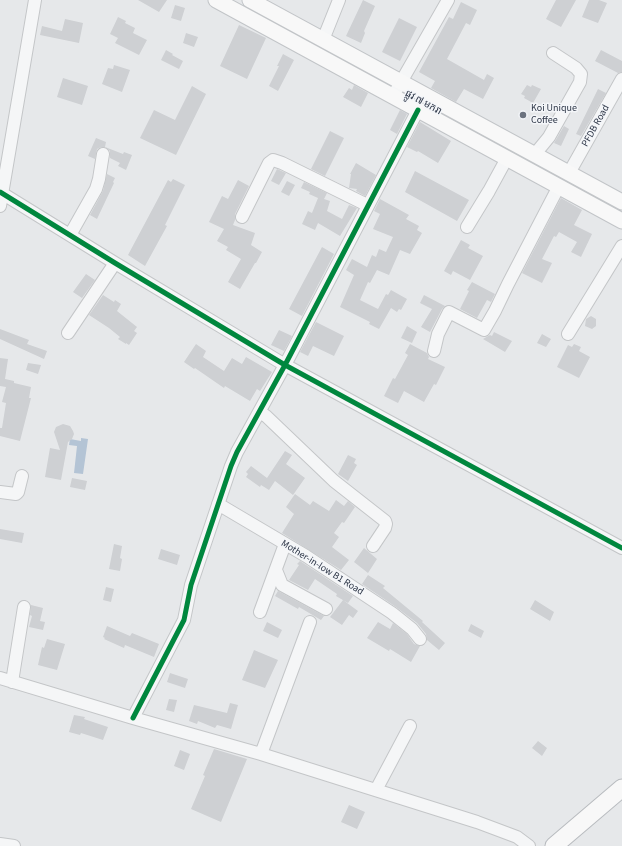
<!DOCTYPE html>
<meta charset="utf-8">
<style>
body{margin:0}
canvas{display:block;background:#e6e8ea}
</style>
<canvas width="622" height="846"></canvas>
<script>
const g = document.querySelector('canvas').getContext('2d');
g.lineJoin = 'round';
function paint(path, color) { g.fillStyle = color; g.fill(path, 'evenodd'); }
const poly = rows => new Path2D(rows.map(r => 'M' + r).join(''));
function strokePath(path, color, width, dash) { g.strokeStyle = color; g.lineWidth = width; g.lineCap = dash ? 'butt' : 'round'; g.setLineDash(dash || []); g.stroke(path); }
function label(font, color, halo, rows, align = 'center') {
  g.font = font + ' "Source Sans 3","Noto Sans Khmer",sans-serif'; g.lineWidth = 3; g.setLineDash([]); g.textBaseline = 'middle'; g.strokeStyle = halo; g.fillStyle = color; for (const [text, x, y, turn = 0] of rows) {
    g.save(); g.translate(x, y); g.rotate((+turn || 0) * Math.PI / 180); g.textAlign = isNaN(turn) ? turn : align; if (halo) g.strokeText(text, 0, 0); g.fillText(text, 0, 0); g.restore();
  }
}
paint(poly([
 [81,438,88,439,83,474,74,473,77,446,69,445,70,439,81,441]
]), '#b4c4d5');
paint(poly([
 [138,0,167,0,159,12],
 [363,0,375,6,364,31,365,33,361,43,346,36],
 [556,0,576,0,561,27,546,19],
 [589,0,599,0,607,3,598,23,582,17],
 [461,2,477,10,470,25,466,23,447,59,484,80,487,74,494,78,483,99,464,89,456,102,431,88,435,81,419,72,449,17,453,19],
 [175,5,185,8,181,21,171,18],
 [118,17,126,21,125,23,135,28,133,33,147,40,139,55,115,43,118,38,110,34],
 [399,18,417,27,400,61,382,52],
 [65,19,83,23,79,43,40,35,42,26,62,31],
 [239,25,266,38,247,79,220,66],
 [186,33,198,37,194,47,183,43],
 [166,50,173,54,172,55,183,61,179,69,161,60],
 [601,50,622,61,622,72,618,73,595,61],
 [283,54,294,60,278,91,269,86,279,66,277,66],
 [114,65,130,70,122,92,102,84,108,68,113,69],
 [63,78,88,86,82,105,57,97],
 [354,85,368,93,361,107,343,97,349,88,352,90],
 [527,85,531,87,532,85,541,89,533,103,524,98,525,96,521,94],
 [192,86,206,94,176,155,140,138,154,110,175,120],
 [598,89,606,93,581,136,576,134],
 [400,110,407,114,397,134,390,130],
 [420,122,451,141,438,163,418,151,417,152,407,147],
 [564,126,569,129,561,146,554,143],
 [330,131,344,138,325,176,311,169],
 [96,138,106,142,105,147,123,154,124,152,132,155,126,170,118,166,120,163,110,158,110,151,105,147,101,147,97,149,95,159,88,156],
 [356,163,376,175,365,196,356,191,357,189,349,188,351,174,350,174],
 [277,169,286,173,279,185,271,181],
 [415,171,469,200,457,221,405,192],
 [107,174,115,178,113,182,114,183,97,219,90,215,103,191],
 [173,179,185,185,165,225,167,226,145,266,128,255,168,180,171,182],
 [238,180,249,186,235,214,235,220,233,225,255,233,251,245,262,252,256,263,255,263,240,289,228,282,241,259,226,250,228,247,217,241,224,229,209,222,222,196,228,199],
 [287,181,295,185,289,196,281,192],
 [304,182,327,193,324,199,330,201,327,211,342,219,349,205,357,208,340,236,318,223,315,230,302,224,308,211,312,213,318,198,309,194,310,192,301,188],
 [561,198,582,210,574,225,592,234,581,257,571,252,577,242,559,232,556,237,554,236,542,259,552,263,542,283,522,273],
 [380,199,409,215,406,219,419,226,417,230,422,233,410,254,400,250,389,275,377,270,370,283,368,282,360,300,378,309,386,294,388,295,391,290,407,299,401,310,399,309,397,312,391,308,379,329,369,324,370,322,340,307,354,275,346,270,352,259,367,267,372,255,376,257,379,249,386,252,393,237,373,229,380,214,374,211],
 [461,240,470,245,468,248,483,256,470,280,453,271,451,275,444,271],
 [322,247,334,254,302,316,289,309],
 [86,274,95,280,82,298,73,292],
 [472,282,495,294,491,302,487,300,477,318,460,309,469,291,467,290],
 [103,295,114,302,115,300,121,304,117,311,137,327,134,331,137,333,129,345,126,343,126,344,118,339,120,337,109,328,89,315],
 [424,295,445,306,442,309,430,332,421,327,432,309,420,303],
 [591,316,596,319,596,326,592,329,585,326,586,319],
 [316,322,344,336,334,356,313,346,308,356,300,352],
 [407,326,417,332,412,343,401,338],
 [0,329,29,340,27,344,47,351,44,359,0,339],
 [279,330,292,336,284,351,271,345],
 [494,332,512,341,505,352,483,339,490,335,492,336],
 [542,334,551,339,546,347,537,343],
 [196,344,206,351,203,357,224,371,232,358,242,364,246,357,272,372,260,391,257,389,250,401,225,386,224,388,195,368,194,369,184,362],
 [410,344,427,353,429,357,428,359,445,367,436,385,434,384,424,402,404,391,398,403,384,396,393,378,395,379,408,355,405,353],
 [574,344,581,347,579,351,590,357,579,378,557,367,568,345,572,347],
 [0,358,8,359,5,379,14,381,14,383,31,387,29,398,31,398,20,441,0,436,0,428,2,428,6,403,2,402,6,387,0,386],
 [28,363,41,365,38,374,26,370],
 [63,424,70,426,73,431,74,434,72,439,68,442,61,480,45,477,50,448,60,450,54,432,56,427],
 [285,451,292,455,286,464,305,478,293,495,275,481,269,490,261,485,260,487,246,477,248,474,246,472,251,466,267,478],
 [348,455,356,459,354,463,357,465,348,481,338,474],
 [72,478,87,481,85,490,70,487],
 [295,494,310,505,313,501,329,511,336,500,344,506,348,501,355,507,344,523,342,522,334,533,339,537,332,547,349,560,341,570,282,533,294,514,286,507],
 [0,529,24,533,22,543,0,539],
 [114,544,122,546,120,558,122,559,120,571,109,569],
 [364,548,377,559,368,573,354,562],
 [161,549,180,555,177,565,158,559],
 [300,561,353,596,348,603,336,596,337,594,315,579,308,590,289,580,299,565,297,564],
 [368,575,385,586,383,588,423,621,422,622,445,643,439,650,427,640,426,634,417,623,396,607,362,584],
 [106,587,114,589,111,602,103,600],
 [278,591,324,616,321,620,299,607,298,609,275,596],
 [343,600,358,611,353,618,349,615,342,625,330,617],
 [535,600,554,612,550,621,530,609],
 [31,605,43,608,40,621,45,622,43,630,29,627,32,616,30,615],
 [267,622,282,630,278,638,263,631],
 [378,622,390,629,393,623,407,634,414,644,420,646,411,662,390,649,389,651,367,638],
 [471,624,484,631,481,638,468,631],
 [107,626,130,636,132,633,159,644,154,657,125,645,124,648,104,639,105,638,103,637],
 [47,639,65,644,57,670,38,665,42,647,44,648],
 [254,650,278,660,265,688,242,680],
 [170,673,188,679,185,688,167,682],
 [169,699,177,700,174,712,166,710],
 [230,703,238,705,231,729,217,725,215,728,198,721,197,724,189,721,194,705,227,713],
 [74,715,85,717,84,719,108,727,103,740,81,733,80,735,69,732],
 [538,741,547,748,542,756,532,748],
 [214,749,247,759,221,822,191,809,205,776,203,775],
 [180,750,190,754,184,770,174,766],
 [349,805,365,812,357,829,341,822]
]), '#ced0d3');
const minor = poly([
 [323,40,339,0],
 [393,96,448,0],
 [535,154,549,137,580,82,581,74,576,68,553,53],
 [569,173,622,79],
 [0,192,115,263,285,365,622,548],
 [0,206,35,0],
 [242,217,269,163,273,160,282,163,367,205],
 [467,227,489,191,507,158],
 [70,235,96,189,99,179,103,154],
 [68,333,115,263],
 [568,334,622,246],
 [434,351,438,334,449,312,484,330,495,311,508,284,559,186],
 [259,412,266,416,334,481,385,521,386,524,385,528,373,546],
 [0,492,16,494,18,492,22,476],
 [218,504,306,556,392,613,412,629,420,639],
 [276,570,282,585,326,609],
 [260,612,285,544],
 [0,678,133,718,261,754,477,822,517,837,529,846],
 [12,682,24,607],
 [133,718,184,620,191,585,231,466,237,452,285,365,418,110],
 [261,754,310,622],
 [376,790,410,726],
 [0,844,14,846]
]);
const major = poly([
 [216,0,622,221],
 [250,0,622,202]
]);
const highway = poly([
 [554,846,622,788]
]);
strokePath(minor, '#c4c6c8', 14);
strokePath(major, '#c2c5c8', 17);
strokePath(highway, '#b8bbbf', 19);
strokePath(minor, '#f5f6f7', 12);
strokePath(major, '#f8f8f8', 15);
strokePath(highway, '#f8f8f8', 17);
strokePath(poly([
 [0,192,115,263,285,365,622,548],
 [133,718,184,620,191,585,231,466,237,452,285,365,418,110]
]), '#00873e', 5);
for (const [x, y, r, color] of [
 [523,115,4,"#6c737f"]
]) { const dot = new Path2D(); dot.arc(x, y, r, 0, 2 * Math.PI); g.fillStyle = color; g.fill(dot); strokePath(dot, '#f4f6f9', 1.5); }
label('10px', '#2b3445', '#f4f6f9', [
 ["ផ្លូវ ៧ មករា",423,103,29],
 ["PFDB Road",596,126,-61],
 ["Mother-in-low B1 Road",322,568,32]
]);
label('10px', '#2b3445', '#f4f6f9', [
 ["Koi Unique",531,109],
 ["Coffee",531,121]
], 'left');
</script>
